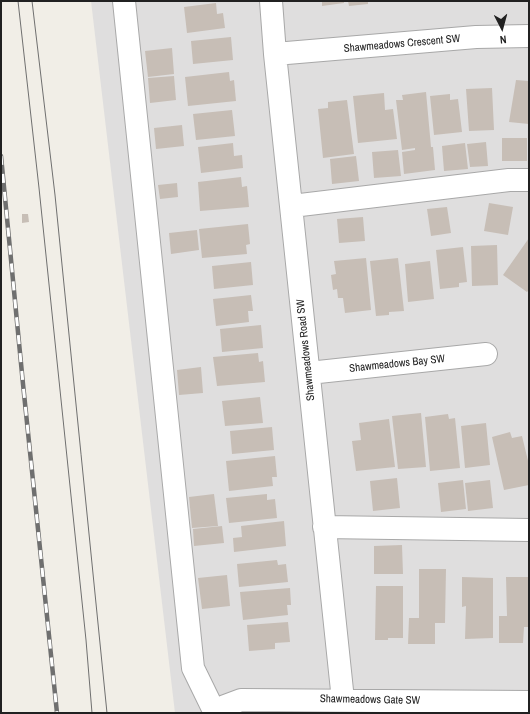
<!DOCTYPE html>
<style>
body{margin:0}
#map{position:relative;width:530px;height:714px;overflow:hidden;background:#f1eee7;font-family:"Archivo Narrow",sans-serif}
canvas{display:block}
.frame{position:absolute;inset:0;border:2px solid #212121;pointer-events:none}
.north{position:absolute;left:482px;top:8px;width:40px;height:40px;-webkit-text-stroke:3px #fff;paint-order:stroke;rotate:174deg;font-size:11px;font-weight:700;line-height:16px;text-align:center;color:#212121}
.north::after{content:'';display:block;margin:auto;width:14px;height:18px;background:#212121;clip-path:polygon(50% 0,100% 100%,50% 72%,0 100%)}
</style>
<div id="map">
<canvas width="530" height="714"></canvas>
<div class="frame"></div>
<div class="north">N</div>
</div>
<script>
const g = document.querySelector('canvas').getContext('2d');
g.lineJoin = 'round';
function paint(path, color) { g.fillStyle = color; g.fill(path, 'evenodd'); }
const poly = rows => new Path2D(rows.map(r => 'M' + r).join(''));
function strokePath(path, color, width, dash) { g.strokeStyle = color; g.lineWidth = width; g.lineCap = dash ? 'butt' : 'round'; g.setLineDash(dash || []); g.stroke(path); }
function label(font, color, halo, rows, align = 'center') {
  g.font = font + ' "Archivo Narrow",sans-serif'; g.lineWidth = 4; g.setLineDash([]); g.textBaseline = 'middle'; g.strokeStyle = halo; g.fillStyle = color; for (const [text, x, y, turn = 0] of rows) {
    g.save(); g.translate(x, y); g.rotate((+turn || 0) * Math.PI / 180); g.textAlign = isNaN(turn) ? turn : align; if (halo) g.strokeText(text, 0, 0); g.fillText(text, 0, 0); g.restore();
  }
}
paint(poly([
 [91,1,529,1,529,713,175,713]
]), '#dfdede');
paint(poly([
 [322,1,344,1,344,3,322,6],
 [348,1,368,1,368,4,349,6],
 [216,3,217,14,223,13,225,28,187,33,184,7],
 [231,37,233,60,193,64,191,41],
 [172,48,174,74,148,77,145,51],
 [229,72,230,81,234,80,236,101,188,106,185,77],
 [174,76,176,100,150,103,148,78],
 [516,80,529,81,529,124,509,122],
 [492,88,494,130,469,131,466,89],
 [426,92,431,147,433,147,435,170,404,174,402,152,415,150,415,148,402,150,396,100,403,100,402,95],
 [384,93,385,110,393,109,397,139,358,143,353,96],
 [450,94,450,100,458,99,462,132,434,135,430,96],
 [347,100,354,154,323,158,318,109,328,108,328,102],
 [232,110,235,136,196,140,193,114],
 [182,125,184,146,156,149,154,128],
 [502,138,527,138,527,161,502,161],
 [486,142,488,166,470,167,467,144],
 [233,143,234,156,242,155,243,168,201,173,198,147],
 [465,143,468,169,444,171,442,146],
 [398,150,401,176,374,178,372,152],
 [356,156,359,181,332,184,330,159],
 [241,177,242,187,247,186,249,207,200,211,198,182],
 [177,183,178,197,160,199,158,185],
 [489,203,513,207,508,235,484,231],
 [447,207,451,233,431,236,427,209],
 [22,214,28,214,29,222,22,223],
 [363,217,365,241,339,243,337,219],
 [248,224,250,244,246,245,247,254,202,258,199,229],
 [197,230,199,250,171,254,169,233],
 [529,238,529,290,527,292,503,275],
 [497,245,498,285,472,286,471,246],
 [463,247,467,282,459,283,459,287,440,289,436,250],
 [366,258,371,310,345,313,343,298,338,298,337,289,333,290,331,275,336,274,334,261],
 [398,258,404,311,389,312,389,315,376,316,370,261],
 [430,261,434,299,408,302,405,264],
 [251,262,253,285,214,289,212,266],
 [251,295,253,311,248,311,249,322,216,326,213,299],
 [261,325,263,348,222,352,220,329],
 [258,353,259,362,263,361,265,382,217,386,213,357],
 [201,367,203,393,179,395,177,370],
 [260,397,263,423,225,426,222,401],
 [421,413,426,467,398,469,392,416],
 [448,414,449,419,455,418,460,468,430,471,425,417],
 [389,419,395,467,356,471,352,441,361,440,359,423],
 [486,423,490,465,465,468,461,426],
 [272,427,274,450,232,454,230,431],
 [510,432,512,438,522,436,529,465,529,485,504,490,492,437],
 [275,456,277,477,272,477,273,486,229,491,226,461],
 [397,478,400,508,373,511,370,481],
 [463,480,466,509,441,512,438,483],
 [490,480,493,508,468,511,465,483],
 [214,494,218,526,192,528,189,497],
 [267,494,267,500,275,499,277,518,229,523,226,498],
 [284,521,286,546,234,552,233,538,242,537,241,526],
 [222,526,224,543,194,546,193,529],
 [402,545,403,574,374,574,374,546],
 [277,560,278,565,286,564,288,582,239,587,237,564],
 [419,569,446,569,445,623,435,623,435,644,408,644,409,618,419,618],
 [227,575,230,606,202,609,198,578],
 [462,577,493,578,493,638,465,639,466,606,462,607],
 [506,577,529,577,529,627,524,627,523,643,499,643,499,616,507,616],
 [376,586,403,586,403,638,388,638,388,640,375,640],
 [290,588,291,605,287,605,288,615,243,620,240,592],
 [288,622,290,642,275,643,275,649,249,651,247,625]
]), '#c7beb6');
const minor = poly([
 [124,1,193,668,215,713],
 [271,1,275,54,343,700],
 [275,54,476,37,529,36],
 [292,206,509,180,529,180],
 [309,373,486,354],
 [324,527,529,530],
 [215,713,225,706,241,700,529,702]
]);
strokePath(minor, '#a8a8a8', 24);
strokePath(minor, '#fff', 22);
strokePath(poly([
 [18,1,39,188,86,640,92,713],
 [32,1,55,195,107,713]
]), '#6f6f6f', 1);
const rail = poly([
 [1,156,23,384,57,713]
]);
strokePath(rail, '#6f6f6f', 4.5);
strokePath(rail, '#fff', 3, [9]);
label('11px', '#212121', '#fff', [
 ["Shawmeadows Crescent SW",402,44,-5],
 ["Shawmeadows Road SW",306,350,-96],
 ["Shawmeadows Bay SW",397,364,-6],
 ["Shawmeadows Gate SW",370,700,1]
]);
</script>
